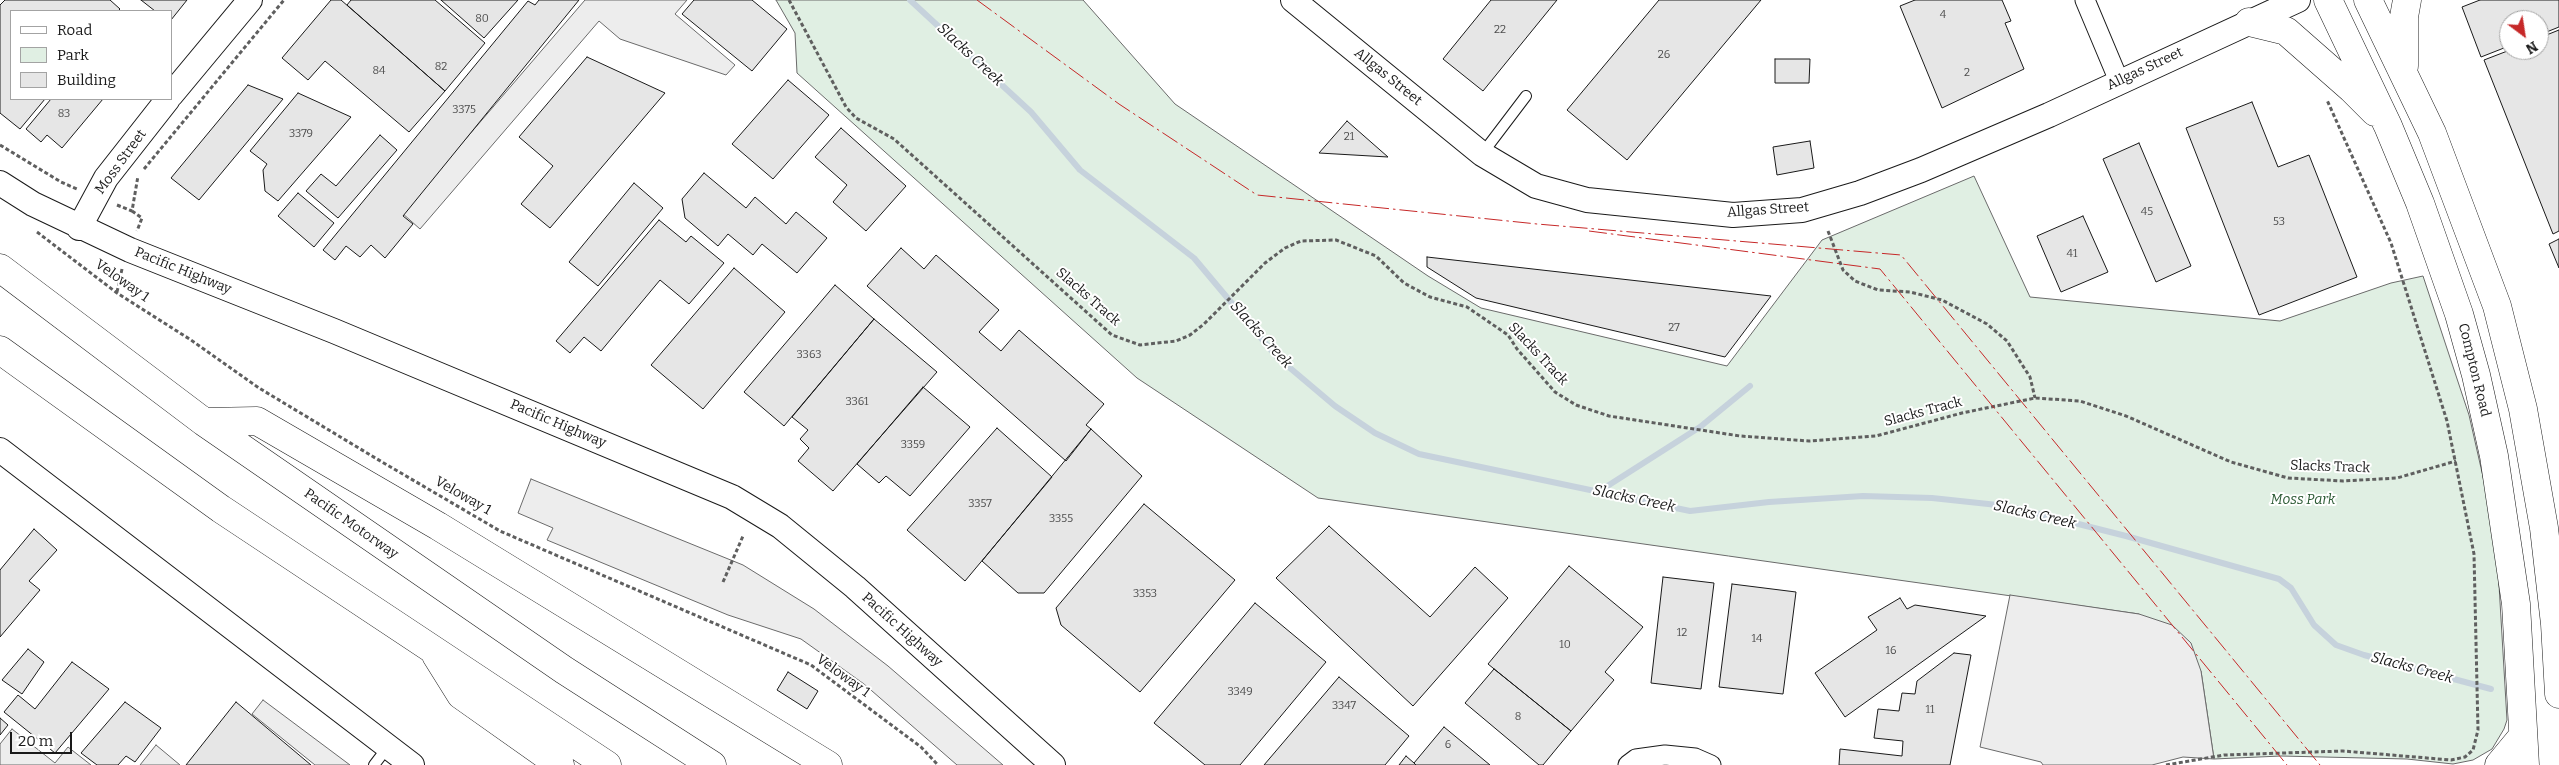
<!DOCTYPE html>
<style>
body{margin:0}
#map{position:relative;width:2559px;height:765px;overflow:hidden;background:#fff;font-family:Bitter,serif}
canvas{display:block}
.legend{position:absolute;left:10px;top:10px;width:162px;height:90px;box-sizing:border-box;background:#fff;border:1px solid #a3a3a3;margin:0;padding:6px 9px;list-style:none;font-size:15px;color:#1a1a1a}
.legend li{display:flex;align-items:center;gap:10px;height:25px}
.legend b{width:25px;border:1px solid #a3a3a3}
.north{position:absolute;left:2499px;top:10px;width:50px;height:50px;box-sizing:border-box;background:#fff;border:1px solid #a3a3a3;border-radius:50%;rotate:149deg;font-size:14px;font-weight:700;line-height:20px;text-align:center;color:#1a1a1a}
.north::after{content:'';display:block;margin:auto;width:18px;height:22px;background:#c62828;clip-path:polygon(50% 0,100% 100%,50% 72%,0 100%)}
.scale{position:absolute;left:10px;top:732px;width:62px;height:22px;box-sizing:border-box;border:2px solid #1a1a1a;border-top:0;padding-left:6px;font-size:15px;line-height:18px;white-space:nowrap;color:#1a1a1a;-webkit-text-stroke:4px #fff;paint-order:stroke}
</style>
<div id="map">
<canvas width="2559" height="765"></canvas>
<ul class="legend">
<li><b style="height:6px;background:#fff"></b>Road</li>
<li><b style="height:14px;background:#e0efe3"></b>Park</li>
<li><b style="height:14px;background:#e6e6e6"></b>Building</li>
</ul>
<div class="north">N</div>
<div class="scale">20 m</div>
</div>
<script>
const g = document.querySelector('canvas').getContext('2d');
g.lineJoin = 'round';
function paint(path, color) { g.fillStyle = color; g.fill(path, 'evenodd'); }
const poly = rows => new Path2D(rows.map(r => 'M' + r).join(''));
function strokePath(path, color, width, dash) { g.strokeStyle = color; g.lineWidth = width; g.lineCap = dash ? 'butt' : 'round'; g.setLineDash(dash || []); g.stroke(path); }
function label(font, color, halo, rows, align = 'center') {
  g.font = font + ' Bitter,serif'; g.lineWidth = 4; g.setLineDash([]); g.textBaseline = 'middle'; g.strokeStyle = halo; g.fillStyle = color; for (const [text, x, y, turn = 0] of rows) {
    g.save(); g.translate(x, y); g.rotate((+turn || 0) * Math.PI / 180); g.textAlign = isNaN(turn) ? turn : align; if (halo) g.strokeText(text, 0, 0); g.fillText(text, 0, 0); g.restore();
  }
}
const green = poly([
 [776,0,1083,0,1175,104,1428,276,1481,308,1727,366,1822,240,1974,176,2030,297,2280,321,2391,283,2423,276,2469,415,2496,534,2507,720,2504,729,2492,749,2473,760,2453,764,2407,759,2281,756,2214,759,2201,671,2139,614,1318,498,1137,378,797,73,795,33,776,0]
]);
paint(green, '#e0efe3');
strokePath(green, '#6a6a6a', 1);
const parking = poly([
 [585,0,687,0,675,14,735,65,726,75,620,39,599,21,420,229,402,213,585,0],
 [531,479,743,565,814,609,888,666,1003,765,957,765,864,684,801,639,728,615,547,540,553,528,518,513,531,479],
 [2010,595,2139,614,2172,625,2191,643,2201,671,2214,759,2183,757,2152,765,2043,765,2041,762,1980,747,2010,595],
 [263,700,350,765,315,765,252,714,263,700],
 [12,729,55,763,68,747,91,765,0,765,0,744,12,729],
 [156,745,180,765,140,765,156,745]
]);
paint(parking, '#ededed');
strokePath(parking, '#6a6a6a', 1);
strokePath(poly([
 [910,0,1031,112,1080,170,1194,258,1277,357,1335,406,1375,433,1419,454,1690,511,1769,502,1863,496,1932,498,2007,506,2126,536,2279,579,2291,588,2314,625,2336,645,2364,655,2491,689],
 [1598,492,1700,427,1750,386]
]), '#c6d2dc', 6);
const building = poly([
 [5,0,110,0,120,9,118,11,11,11,11,99,45,99,20,129,0,113,0,5,5,0],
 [141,0,187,0,171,20,171,11,155,11,141,0],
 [331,0,341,0,445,91,409,132,325,61,308,80,282,58,331,0],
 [351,0,435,0,485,43,445,91,347,5,351,0],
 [441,0,518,0,484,38,441,0],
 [539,0,579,0,403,216,413,224,385,258,371,245,360,257,346,246,335,260,323,250,528,1,535,5,539,0],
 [694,0,752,0,787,29,752,71,682,14,694,0],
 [1491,0,1557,0,1483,91,1443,59,1491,0],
 [1659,0,1761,0,1627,160,1567,110,1659,0],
 [1915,0,2002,0,2011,21,2005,23,2024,69,1942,108,1900,6,1915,0],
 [2480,0,2559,0,2559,27,2539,35,2539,20,2509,20,2509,46,2481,57,2462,7,2480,0],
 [2559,30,2559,231,2553,234,2484,60,2510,50,2539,50,2539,38,2559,30],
 [587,57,665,93,550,228,521,204,553,166,519,137,587,57],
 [1775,59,1810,59,1809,83,1775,83,1775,59],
 [788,80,829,115,773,179,732,144,788,80],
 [248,85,283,99,199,200,171,178,248,85],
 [298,93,351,117,278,201,265,191,263,170,267,164,250,151,298,93],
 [51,99,103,99,62,148,47,135,41,142,26,129,51,99],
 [2252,102,2278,167,2309,155,2357,277,2259,315,2186,128,2252,102],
 [1347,121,1388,157,1319,153,1347,121],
 [841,128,906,186,866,231,833,202,847,185,815,157,841,128],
 [380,135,397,150,338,218,306,191,321,174,336,186,380,135],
 [1810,141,1814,168,1777,175,1773,147,1810,141],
 [2139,143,2191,266,2156,282,2103,159,2139,143],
 [704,173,746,208,755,197,786,224,796,212,827,238,797,273,762,244,753,255,728,234,718,246,685,218,682,199,704,173],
 [634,183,663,208,598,286,569,262,634,183],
 [298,193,334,223,314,247,278,216,298,193],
 [2083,216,2108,272,2061,292,2037,236,2083,216],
 [659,220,686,242,691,236,724,263,689,304,660,280,601,351,584,337,570,353,556,341,659,220],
 [2559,239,2559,268,2549,244,2559,239],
 [901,248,924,269,936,255,999,310,979,332,1001,351,1019,330,1104,404,1086,425,1091,429,1066,461,867,286,901,248],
 [1427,257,1771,296,1725,357,1476,298,1427,267,1427,257],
 [734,268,785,312,703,409,651,365,734,268],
 [835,285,874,319,784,426,744,392,835,285],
 [874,319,937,372,833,491,798,461,809,448,800,439,808,430,792,417,874,319],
 [923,387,970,427,910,496,886,476,879,483,857,464,923,387],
 [997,428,1052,477,965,581,907,530,997,428],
 [1091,429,1142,476,1044,593,1018,593,982,561,1091,429],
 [1144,504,1235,580,1140,692,1061,625,1056,608,1144,504],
 [1329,526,1430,617,1475,567,1508,598,1413,706,1276,578,1329,526],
 [34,529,57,550,29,581,40,590,0,637,0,570,34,529],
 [1569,566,1643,627,1605,672,1614,680,1571,731,1488,664,1569,566],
 [1663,577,1714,583,1701,689,1651,683,1663,577],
 [1732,584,1796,592,1783,694,1719,687,1732,584],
 [1900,598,1907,609,1915,605,1986,616,1845,717,1815,673,1877,630,1868,617,1900,598],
 [1255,603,1326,662,1240,765,1205,765,1154,723,1255,603],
 [28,649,44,662,22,694,2,680,28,649],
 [1954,653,1971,655,1950,765,1839,765,1840,749,1902,756,1903,741,1874,738,1878,709,1899,711,1902,693,1915,694,1917,681,1954,653],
 [72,662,109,689,55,753,4,712,18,695,35,709,72,662],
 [1494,669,1571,731,1543,765,1539,765,1465,703,1494,669],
 [788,672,818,691,807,709,777,690,788,672],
 [1339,677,1409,736,1385,765,1264,765,1339,677],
 [125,702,161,728,135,762,126,756,118,765,97,765,81,753,125,702],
 [236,702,311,765,186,765,236,702],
 [0,718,8,725,0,735,0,718],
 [1444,727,1490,765,1416,765,1414,763,1444,727],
 [1406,756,1414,763,1416,765,1399,765,1406,756]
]);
paint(building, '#e6e6e6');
strokePath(building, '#1a1a1a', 1);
const service = poly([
 [1482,154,1526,96],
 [374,765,387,748]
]);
const minor = poly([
 [2085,0,2119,81],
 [1628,765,1636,759,1665,755,1695,758,1711,765]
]);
const tertiary = poly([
 [1293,0,1482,154,1536,186,1587,200,1733,215,1802,210,1860,193,1921,170,2049,115,2298,0],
 [171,95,250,0],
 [0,183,33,204,130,250,334,331,732,497,780,526,855,587,1053,765],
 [79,228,106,178,168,99],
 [0,450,412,765]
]);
const primary = poly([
 [2328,0,2388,126,2420,203,2459,314,2476,375,2494,456,2516,604,2525,765],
 [2368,0,2432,133,2497,306,2523,409,2544,528,2555,624,2559,694],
 [2249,22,2286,31,2352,89,2375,112],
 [2404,66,2404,17,2407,0],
 [2499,765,2523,736]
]);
const motorway = poly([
 [0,268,204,422,564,670,712,765],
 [0,350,221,509,607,765],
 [204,422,257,421,438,526,828,765],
 [436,655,461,695,560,765]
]);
strokePath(service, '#1a1a1a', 12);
strokePath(minor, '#1a1a1a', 21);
strokePath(tertiary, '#1a1a1a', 26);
strokePath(primary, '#1a1a1a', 29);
strokePath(motorway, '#1a1a1a', 29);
strokePath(poly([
 [789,0,846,107,856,118,894,139,1112,335,1140,345,1176,341,1190,335,1204,324,1265,263,1285,248,1301,241,1336,240,1376,256,1404,283,1430,297,1467,307,1508,335,1517,349,1555,392,1576,405,1609,416,1740,436,1809,441,1876,436,1962,413,2035,398,2080,401,2126,416,2231,462,2288,478,2343,481,2397,478,2456,461],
 [0,145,61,182,77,189],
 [144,169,284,0],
 [117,205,132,211,138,176],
 [132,211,142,218,137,231],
 [1828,231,1843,270,1855,281,1878,290,1910,292,1942,300,1987,324,2007,341,2030,377,2035,398],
 [37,232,117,293,191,340,259,388,377,459,500,531,811,665,921,747,938,765],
 [117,292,122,269],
 [723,582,743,536],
 [2166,765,2224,755,2343,751,2451,760,2465,757,2473,750,2478,730,2474,554,2447,421,2391,243,2327,100]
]), '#5f5f5f', 3, [4, 2.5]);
strokePath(service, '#fff', 10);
strokePath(minor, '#fff', 19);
strokePath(tertiary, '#fff', 24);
strokePath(primary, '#fff', 28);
strokePath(motorway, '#fff', 28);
strokePath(poly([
 [977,0,1119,104,1257,195,1537,224,1901,255,2320,765],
 [1589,231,1880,269,2287,765]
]), '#c62828', 1, [18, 4, 2.5, 4]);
label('11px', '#4d4d4d', null, [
 ["4",1943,15],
 ["80",482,19],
 ["22",1500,30],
 ["26",1664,55],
 ["82",441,67],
 ["84",379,71],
 ["2",1967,73],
 ["3375",464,110],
 ["83",64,114],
 ["3379",301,134],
 ["21",1349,137],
 ["45",2147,212],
 ["53",2279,222],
 ["41",2072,254],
 ["27",1674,328],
 ["3363",809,355],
 ["3361",857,402],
 ["3359",913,445],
 ["3357",980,504],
 ["3355",1061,519],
 ["3353",1145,594],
 ["12",1682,633],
 ["14",1757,639],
 ["10",1565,645],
 ["16",1891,651],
 ["3349",1240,692],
 ["3347",1344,706],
 ["11",1930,710],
 ["8",1518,717],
 ["6",1448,745]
]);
label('14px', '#1a1a1a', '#fff', [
 ["Allgas Street",2145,69,-25],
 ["Allgas Street",1388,77,39],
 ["Moss Street",121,162,-54],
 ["Allgas Street",1768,210,-4],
 ["Pacific Highway",183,271,22],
 ["Veloway 1",122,281,35],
 ["Slacks Track",1088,297,41],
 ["Slacks Track",1538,354,47],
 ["Compton Road",2474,370,76],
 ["Slacks Track",1923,412,-15],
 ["Pacific Highway",558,424,23],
 ["Slacks Track",2330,467,2],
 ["Veloway 1",463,496,30],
 ["Pacific Motorway",351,524,35],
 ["Pacific Highway",902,630,42],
 ["Veloway 1",843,676,36]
]);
label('italic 14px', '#2b5a34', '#fff', [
 ["Moss Park",2303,500]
]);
label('italic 15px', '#1a1a1a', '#fff', [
 ["Slacks Creek",970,55,43],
 ["Slacks Creek",1261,335,48],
 ["Slacks Creek",1634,499,12],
 ["Slacks Creek",2035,515,13],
 ["Slacks Creek",2412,668,15]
]);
</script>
